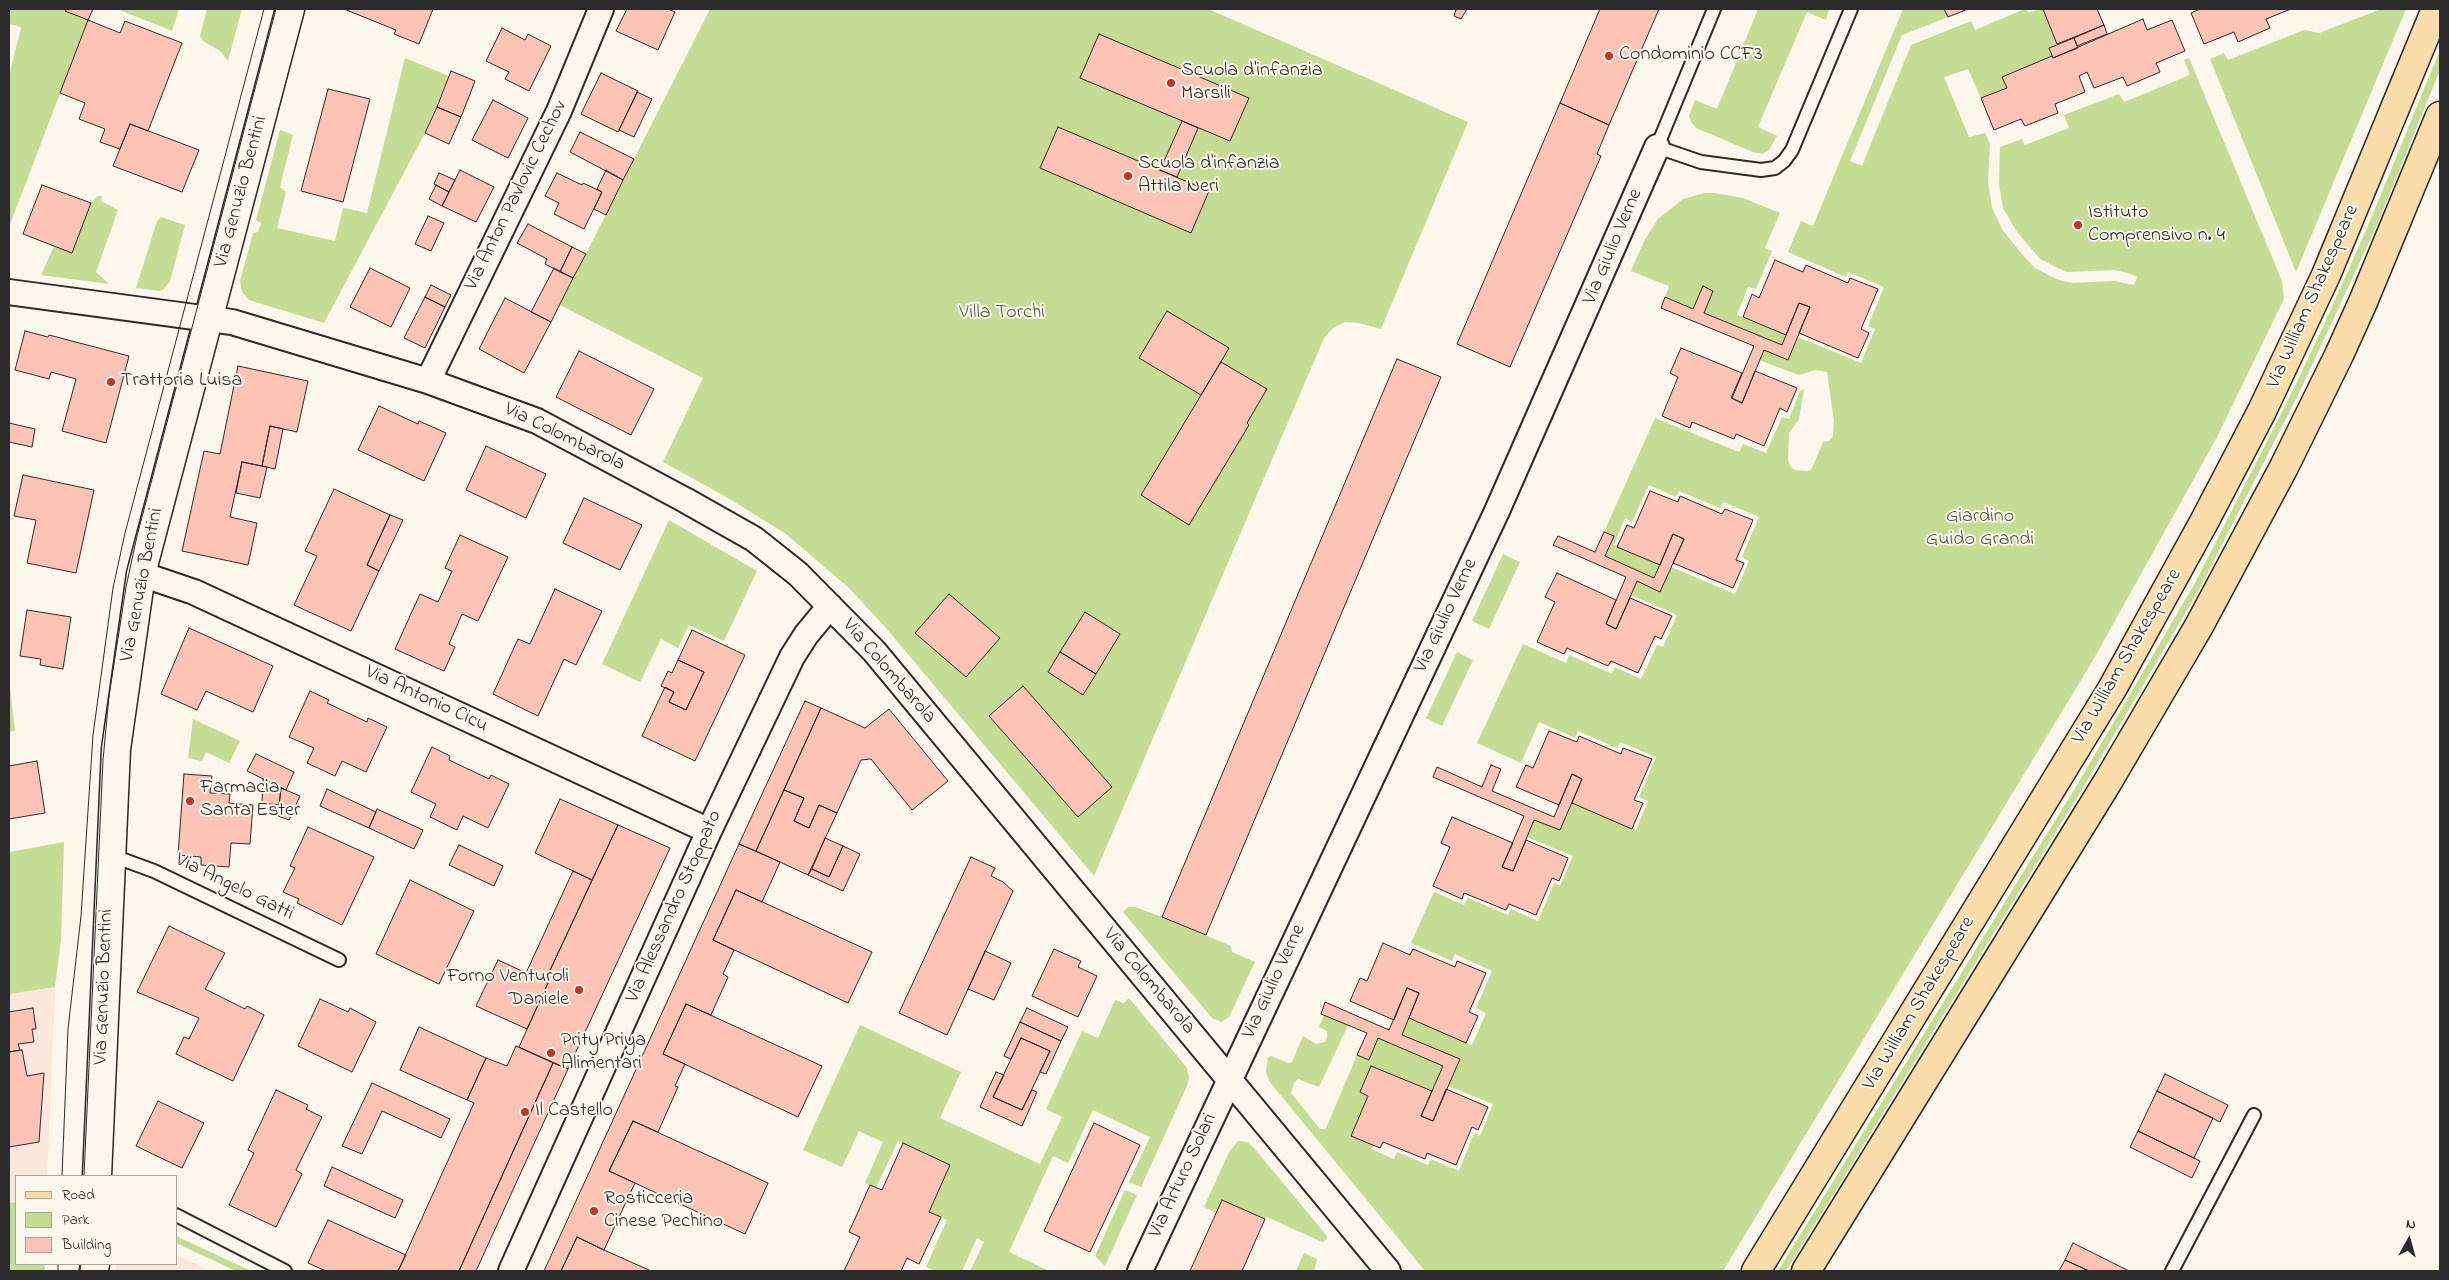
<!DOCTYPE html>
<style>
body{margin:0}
#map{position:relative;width:2449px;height:1280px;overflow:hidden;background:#fbf7ec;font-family:"Indie Flower",sans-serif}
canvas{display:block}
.frame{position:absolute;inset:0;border:10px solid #2b2b2b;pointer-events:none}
.legend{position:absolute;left:15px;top:1175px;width:162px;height:90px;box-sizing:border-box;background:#fbf7ec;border:1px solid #a8a59f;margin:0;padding:6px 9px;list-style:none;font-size:15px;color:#2b2b2b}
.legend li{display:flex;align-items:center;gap:10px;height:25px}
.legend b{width:25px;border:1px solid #a8a59f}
.north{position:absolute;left:2384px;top:1215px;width:50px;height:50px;-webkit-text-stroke:4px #fbf7ec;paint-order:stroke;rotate:7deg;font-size:14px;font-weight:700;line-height:20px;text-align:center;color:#2b2b2b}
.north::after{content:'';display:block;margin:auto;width:18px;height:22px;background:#2b2b2b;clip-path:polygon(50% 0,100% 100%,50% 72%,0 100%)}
</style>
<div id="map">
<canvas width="2449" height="1280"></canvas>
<div class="frame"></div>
<ul class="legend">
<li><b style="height:6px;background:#faddab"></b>Road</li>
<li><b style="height:14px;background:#c4dc93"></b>Park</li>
<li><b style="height:14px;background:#fdc3b5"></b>Building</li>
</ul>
<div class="north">N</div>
</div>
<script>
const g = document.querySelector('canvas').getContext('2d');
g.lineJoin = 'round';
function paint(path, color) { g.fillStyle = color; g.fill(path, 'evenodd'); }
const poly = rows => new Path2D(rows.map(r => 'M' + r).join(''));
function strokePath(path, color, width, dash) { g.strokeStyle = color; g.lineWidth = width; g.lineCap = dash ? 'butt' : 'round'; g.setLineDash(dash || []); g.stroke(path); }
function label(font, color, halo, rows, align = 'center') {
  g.font = font + ' "Indie Flower",sans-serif'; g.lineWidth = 4; g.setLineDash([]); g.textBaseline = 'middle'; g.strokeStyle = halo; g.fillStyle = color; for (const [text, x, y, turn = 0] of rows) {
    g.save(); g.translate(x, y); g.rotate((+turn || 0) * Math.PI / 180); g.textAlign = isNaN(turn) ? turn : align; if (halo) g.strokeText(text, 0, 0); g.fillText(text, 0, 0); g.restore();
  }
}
paint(poly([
 [55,987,47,1176,16,1176,16,1202,9,1203,9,994],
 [176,1255,211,1271,116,1271,116,1264,176,1264]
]), '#fce7dc');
paint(poly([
 [9,9,66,9,66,11,88,20,9,227,9,75,21,28,18,26,9,24],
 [117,9,179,9,172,31],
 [207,9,242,9,228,61,220,51,203,41,200,36],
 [710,9,1208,9,1468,122,1381,329,1359,323,1345,322,1333,328,1324,338,1094,876,886,628,849,588,786,534,728,498,663,462,703,378,560,305],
 [1758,9,1829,9,1826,20,1807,12,1758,127,1777,136,1769,150,1762,154,1753,152,1696,128,1691,122,1689,116,1695,100,1717,109],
 [1903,9,1944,9,1948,17,1902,35,1850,161,1862,166,1911,45,1971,21,1975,30,2025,9,2029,12,2043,9,2057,44,2049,48,2052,56,2003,77,2007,88,1981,98,1968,69,1944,77,1969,137,1985,133,1990,144,1988,181,1992,208,2002,229,2021,253,2035,268,2056,279,2072,283,2115,281,2134,285,2137,277,2131,274,2116,270,2066,272,2040,259,2017,232,2003,208,1999,184,2000,147,2022,139,2025,145,2069,128,2064,115,2119,94,2124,102,2190,75,2184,60,2189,58,2282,281,2284,299,2216,439,2092,662,1723,1271,1425,1271,1269,1081,1266,1072,1268,1057,1271,1056,1288,1063,1292,1062,1303,1036,1316,1044,1325,1042,1327,1037,1327,1031,1319,1027,1324,1015,1348,1025,1319,1087,1298,1079,1294,1083,1291,1093,1320,1129,1325,1129,1327,1126,1357,1055,1378,1038,1443,1066,1432,1091,1371,1066,1360,1092,1368,1096,1352,1136,1373,1145,1371,1149,1394,1159,1397,1152,1428,1165,1431,1159,1459,1171,1474,1133,1480,1136,1493,1104,1448,1086,1459,1059,1402,1035,1409,1018,1472,1045,1486,1013,1476,1008,1492,971,1455,954,1452,961,1411,943,1434,892,1464,905,1468,898,1508,915,1511,909,1538,921,1554,883,1560,886,1573,856,1527,837,1534,820,1560,830,1572,803,1636,830,1648,801,1639,797,1656,757,1620,742,1617,748,1578,731,1575,738,1539,722,1521,763,1477,743,1523,644,1566,663,1569,655,1612,674,1615,667,1641,679,1657,645,1663,647,1677,615,1631,595,1637,581,1660,591,1671,567,1735,594,1749,561,1742,557,1759,517,1723,502,1720,508,1679,491,1676,497,1649,485,1632,522,1625,518,1614,545,1660,565,1654,578,1605,556,1614,536,1604,532,1655,418,1739,452,1743,444,1766,453,1782,417,1789,419,1800,391,1804,389,1799,419,1789,433,1788,460,1790,466,1795,470,1809,471,1812,468,1823,442,1829,441,1833,436,1834,421,1827,372,1815,370,1799,375,1759,360,1764,350,1788,360,1798,337,1861,363,1875,329,1868,326,1884,287,1848,272,1846,277,1788,252,1801,221,1813,226],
 [2381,9,2406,9,2296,272,2210,59,2224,53,2228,60,2304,30,2319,33],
 [2440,50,2440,70,2377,225,2299,393,2200,588,2083,788,1786,1271,1778,1271,2077,785,2195,583,2294,388,2323,327,2370,221],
 [405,58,449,76,425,133,324,323,249,300,242,292,240,281,253,233,258,232,261,223,256,220,280,130,293,135,280,187,286,192,277,228,335,241,343,208,367,213],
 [1704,193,1715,193,1743,198,1780,213,1765,248,1772,251,1756,289,1748,287,1737,315,1786,335,1782,345,1704,313,1713,290,1703,287,1693,309,1665,297,1669,286,1631,271,1645,239,1658,219,1683,199],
 [97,196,102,196,101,201,118,210,96,272,109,284,41,275,54,246,72,252,91,203],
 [161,217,185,225,170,281,164,289,160,291,136,288,157,221],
 [669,520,757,571,724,641,689,625,678,648,661,639,640,682,602,664],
 [1503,554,1520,562,1489,629,1472,621],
 [1457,652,1473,660,1442,726,1426,718],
 [9,679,15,731,9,732],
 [193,719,240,741,229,763,206,752,202,761,188,758],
 [64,842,61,939,55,987,9,994,9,852],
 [1128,907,1135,907,1162,917,1231,946,1232,952,1255,962,1229,1017,1221,1022,1212,1018,1123,912],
 [1129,998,1187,1068,1189,1078,1187,1086,1141,1187,1129,1182,1150,1137,1093,1110,1068,1163,1053,1156,1009,1252,1049,1271,970,1271,984,1242,977,1238,962,1271,936,1271,926,1267,947,1220,929,1212,950,1165,898,1141,876,1188,865,1183,883,1142,859,1131,842,1167,803,1150,860,1025,961,1072,940,1118,1040,1164,1062,1117,1046,1109,1082,1031,1098,1038,1115,1000,1124,1003],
 [1238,1141,1247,1142,1254,1148,1327,1236,1326,1240,1322,1242,1267,1217,1265,1219,1223,1200,1217,1213,1204,1207,1229,1152],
 [1125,1190,1137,1195,1105,1266,1096,1257,1096,1254],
 [16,1202,16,1264,45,1264,45,1271,9,1271,9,1203],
 [176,1236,251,1271,236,1271,176,1243],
 [1304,1253,1317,1259,1314,1271,1296,1271]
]), '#c4dc93');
const building = poly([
 [66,9,93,9,88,20,65,11,66,9],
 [344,9,433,9,419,44,394,34,396,30,344,9],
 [627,9,668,9,675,12,658,50,616,31,627,9],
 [1452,9,1467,9,1461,19,1454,16,1456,10,1452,9],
 [1600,9,1659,9,1609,125,1560,103,1600,9],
 [1944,9,1968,9,1948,17,1944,9],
 [2043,9,2097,9,2104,25,2057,44,2043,9],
 [2200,9,2291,9,2266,19,2270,28,2238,42,2234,32,2204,44,2191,13,2200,9],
 [2143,19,2147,30,2172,20,2185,51,2156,63,2160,72,2127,86,2123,77,2094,88,2087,72,2079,76,2085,92,2055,104,2058,113,2025,126,2021,119,1994,130,1981,98,2007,88,2002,77,2052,56,2053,58,2143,19],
 [88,20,120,33,125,21,182,43,148,131,130,124,120,149,100,142,105,129,79,119,85,103,60,93,88,20],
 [2104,25,2107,34,2077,46,2074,38,2104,25],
 [502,28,525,40,528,34,551,46,529,91,505,79,509,72,486,61,502,28],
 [1099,34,1249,98,1230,141,1080,78,1099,34],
 [2074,38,2078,48,2053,58,2049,48,2074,38],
 [451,71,475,81,461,117,437,107,451,71],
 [601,73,638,91,618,132,581,114,601,73],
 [328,89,370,99,343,202,301,191,328,89],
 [637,92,652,99,634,137,619,130,637,92],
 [493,100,528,118,508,158,472,140,493,100],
 [1560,103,1609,125,1597,154,1601,156,1510,367,1457,344,1560,103],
 [437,107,461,117,449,144,425,133,437,107],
 [1182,121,1198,128,1177,177,1160,170,1182,121],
 [130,124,199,150,182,192,113,166,130,124],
 [1058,127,1209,191,1191,233,1040,168,1058,127],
 [580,132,634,159,623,180,570,152,580,132],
 [460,170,494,187,476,222,442,206,460,170],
 [606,170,623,180,606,215,594,209,602,192,597,189,606,170],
 [439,173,455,180,449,192,434,184,439,173],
 [557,173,582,185,583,183,602,192,584,229,554,214,559,203,545,196,557,173],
 [42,185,91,203,72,253,23,234,42,185],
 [436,185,449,192,442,206,429,199,436,185],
 [428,216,444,223,431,251,415,244,428,216],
 [528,224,572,247,560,272,545,264,547,259,517,243,528,224],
 [572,247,586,254,573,278,560,272,572,247],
 [1775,260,1803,272,1806,265,1848,283,1850,278,1878,289,1861,329,1869,333,1858,358,1799,333,1810,307,1799,303,1786,335,1743,317,1752,294,1759,298,1775,260],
 [370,268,410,288,391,327,350,307,370,268],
 [554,268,573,278,551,322,531,312,554,268],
 [431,285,451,295,445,307,425,297,431,285],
 [1703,286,1713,291,1704,313,1782,345,1799,303,1810,307,1788,360,1764,350,1742,403,1732,398,1754,346,1661,308,1665,297,1693,309,1703,286],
 [425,297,445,307,425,348,404,338,425,297],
 [505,298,551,322,524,373,479,349,505,298],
 [1167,311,1229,348,1201,395,1139,358,1167,311],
 [25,331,48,337,49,335,129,356,106,443,62,431,76,379,51,372,49,379,15,370,25,331],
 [1681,348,1742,373,1731,398,1742,403,1755,371,1797,388,1787,412,1780,408,1764,446,1736,434,1734,439,1692,422,1690,428,1662,416,1678,377,1670,373,1681,348],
 [579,351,654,389,631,435,556,397,579,351],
 [1397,359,1441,377,1206,935,1162,917,1397,359],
 [1221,362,1267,389,1247,423,1249,425,1189,525,1141,495,1221,362],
 [238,366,308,381,297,432,270,426,262,466,242,462,230,517,257,523,248,565,182,551,204,451,220,454,238,366],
 [379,406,418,424,419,421,446,433,424,481,358,450,379,406],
 [9,423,35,429,32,447,9,442,9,423],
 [270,426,283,429,275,469,262,466,270,426],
 [486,446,546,474,526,518,466,490,486,446],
 [242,462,267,467,260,498,236,493,242,462],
 [23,475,94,490,76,573,27,563,36,520,14,516,23,475],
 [334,489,390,515,367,565,379,571,351,631,294,605,317,556,305,551,334,489],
 [1650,491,1678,502,1680,496,1722,514,1725,509,1753,520,1736,560,1744,563,1733,588,1673,563,1684,539,1673,534,1660,565,1617,547,1627,525,1634,528,1650,491],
 [584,498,642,525,620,570,563,543,584,498],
 [390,515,403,520,379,571,367,565,390,515],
 [1604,532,1614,536,1605,556,1654,578,1673,534,1684,539,1660,592,1637,581,1616,629,1606,624,1626,577,1553,545,1558,536,1595,552,1604,532],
 [460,535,508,557,478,621,462,614,449,644,455,647,444,671,395,649,420,594,438,602,452,571,445,568,460,535],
 [1557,573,1616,600,1606,624,1616,629,1630,598,1672,616,1661,639,1655,636,1638,673,1611,661,1608,666,1567,648,1564,654,1537,642,1555,602,1545,597,1557,573],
 [555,589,602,611,576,665,564,659,538,716,493,694,518,639,530,644,555,589],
 [949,594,1000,638,966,677,915,633,949,594],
 [27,610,71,617,63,669,40,665,41,659,20,656,27,610],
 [1085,612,1120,634,1096,674,1060,652,1085,612],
 [189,628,273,666,253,712,206,691,197,710,161,694,189,628],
 [692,630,745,655,695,761,642,736,665,687,674,692,669,702,686,710,704,672,678,660,692,630],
 [1060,652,1096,674,1083,695,1048,672,1060,652],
 [678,660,704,672,686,710,669,702,674,692,661,686,668,671,672,673,678,660],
 [1023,686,1112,787,1078,817,989,716,1023,686],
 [310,691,329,700,327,703,367,722,368,718,387,727,366,772,342,761,335,776,307,763,314,748,289,737,310,691],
 [805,701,821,708,756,851,739,844,805,701],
 [821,708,865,728,889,709,948,781,912,810,871,759,861,760,837,813,819,805,809,828,794,821,804,798,784,790,821,708],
 [1549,731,1577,742,1579,736,1621,754,1623,748,1652,759,1634,800,1643,803,1632,829,1572,803,1582,779,1572,774,1559,805,1516,787,1526,765,1533,768,1549,731],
 [432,747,450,756,449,760,489,779,491,775,509,784,488,828,463,816,457,830,430,817,436,804,411,792,432,747],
 [256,754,294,772,286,790,247,771,256,754],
 [37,761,45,813,9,819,9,766,37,761],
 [1491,765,1501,769,1492,791,1554,817,1572,774,1582,779,1560,830,1534,820,1513,871,1502,867,1524,816,1433,777,1437,767,1482,787,1491,765],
 [184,774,212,776,210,793,230,794,229,803,253,805,250,844,231,843,229,867,201,865,201,857,178,855,184,774],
 [263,779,281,788,279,805,262,803,263,779],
 [281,788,300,796,289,820,278,816,281,788],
 [327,789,376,812,369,828,320,806,327,789],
 [784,790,804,798,794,821,809,828,819,805,837,813,808,875,756,851,784,790],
 [560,799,618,825,592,880,535,853,560,799],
 [377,809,423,830,414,849,369,828,377,809],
 [1452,817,1513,843,1502,867,1513,871,1526,840,1568,858,1559,881,1552,878,1536,915,1509,904,1506,910,1464,893,1462,899,1433,886,1450,847,1441,843,1452,817],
 [618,825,670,848,568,1069,519,1047,548,983,545,981,618,825],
 [308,827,374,857,342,925,297,903,299,899,283,892,295,868,290,866,308,827],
 [825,838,843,846,829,877,812,869,825,838],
 [739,844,780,862,762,902,736,890,713,940,734,950,723,974,728,977,711,1015,686,1004,663,1054,685,1064,675,1086,678,1087,658,1132,633,1121,609,1171,635,1183,626,1202,604,1250,577,1237,561,1271,544,1271,739,844],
 [459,845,503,866,494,886,449,865,459,845],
 [843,846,860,854,843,891,808,875,812,869,829,877,843,846],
 [971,857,995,868,991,876,1003,882,1013,891,947,1035,899,1013,971,857],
 [573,871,592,880,545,981,526,973,573,871],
 [410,880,474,911,439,984,376,954,410,880],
 [736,890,872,952,848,1003,713,940,736,890],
 [169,926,225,953,205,989,245,1009,247,1006,264,1015,233,1081,176,1054,184,1037,189,1039,199,1018,137,992,169,926],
 [1383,943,1410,955,1413,949,1455,967,1457,961,1486,973,1469,1012,1478,1016,1466,1043,1409,1018,1419,993,1407,988,1394,1020,1350,1001,1360,978,1367,981,1383,943],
 [1054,949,1081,961,1078,967,1097,976,1078,1017,1032,996,1054,949],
 [985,951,1011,963,994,1000,968,989,985,951],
 [498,960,548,983,527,1029,476,1006,498,960],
 [1407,988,1419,993,1402,1035,1460,1059,1433,1121,1421,1116,1443,1066,1378,1038,1369,1060,1357,1055,1367,1033,1321,1014,1325,1002,1389,1030,1407,988],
 [320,999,348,1012,350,1008,376,1022,352,1072,298,1046,320,999],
 [686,1004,822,1066,798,1117,663,1054,686,1004],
 [33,1008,36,1029,32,1029,34,1042,18,1044,20,1050,9,1052,9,1012,33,1008],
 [1027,1008,1068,1027,1061,1041,1020,1022,1027,1008],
 [1020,1022,1061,1041,1046,1074,1040,1072,1050,1051,1021,1038,1011,1059,1004,1056,1020,1022],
 [419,1027,486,1058,467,1100,400,1070,419,1027],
 [1021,1038,1050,1051,1022,1110,993,1097,1021,1038],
 [516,1046,553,1063,459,1271,398,1271,474,1103,467,1100,486,1058,507,1066,516,1046],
 [22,1050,27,1076,44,1073,39,1142,9,1147,9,1052,22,1050],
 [553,1063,568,1069,476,1271,459,1271,553,1063],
 [1371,1066,1432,1091,1421,1116,1433,1121,1446,1089,1488,1107,1478,1130,1472,1127,1456,1165,1427,1153,1425,1159,1383,1142,1380,1148,1351,1136,1368,1096,1360,1092,1371,1066],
 [996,1072,1004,1075,993,1097,1022,1110,1032,1090,1037,1092,1022,1126,980,1107,996,1072],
 [2165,1074,2228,1105,2220,1122,2157,1091,2165,1074],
 [372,1083,450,1119,441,1138,382,1111,362,1154,342,1146,372,1083],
 [276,1090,308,1105,306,1109,322,1117,296,1170,302,1174,276,1227,229,1205,254,1153,248,1150,276,1090],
 [2157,1091,2213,1118,2194,1158,2138,1131,2157,1091],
 [158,1101,204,1123,182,1168,136,1146,158,1101],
 [633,1121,768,1183,745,1234,609,1171,633,1121],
 [1094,1123,1140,1145,1090,1252,1044,1231,1094,1123],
 [2138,1131,2200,1161,2192,1178,2130,1147,2138,1131],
 [903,1143,950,1165,929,1212,941,1217,919,1264,907,1258,901,1271,844,1271,860,1237,849,1232,870,1185,882,1190,903,1143],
 [332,1167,403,1200,395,1218,324,1186,332,1167],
 [1222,1200,1265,1219,1242,1271,1190,1271,1222,1200],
 [328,1220,406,1255,398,1271,326,1271,308,1263,328,1220],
 [577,1237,604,1250,651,1271,561,1271,577,1237],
 [2073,1243,2129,1271,2089,1271,2065,1260,2073,1243],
 [2065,1260,2089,1271,2059,1271,2065,1260]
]);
paint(building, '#fdc3b5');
strokePath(building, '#2b2b2b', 1);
const service = poly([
 [1714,9,1657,147,1701,162,1761,170,1775,168,1784,161,1792,150,1851,9],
 [110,859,124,860,154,871,339,960],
 [176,1215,285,1271],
 [2172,1271,2254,1115]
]);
const minor = poly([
 [9,292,232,322,428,381,537,421,685,500,754,539,798,574,874,651,1388,1271],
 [428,381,559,111,601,9],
 [141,574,194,592,709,831],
 [511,1271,709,831,792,657,806,635,830,606],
 [1140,1271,1497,511,1657,147]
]);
const tertiary = poly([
 [97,1176,116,749,141,574,290,9],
 [94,1271,95,1264]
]);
const primary = poly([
 [1756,1271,2112,689,2204,522,2262,411,2326,275,2436,9],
 [1806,1271,2107,783,2199,626,2284,467,2339,355,2363,302,2440,116]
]);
strokePath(service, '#2b2b2b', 16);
strokePath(minor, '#2b2b2b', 28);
strokePath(tertiary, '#2b2b2b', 31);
strokePath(primary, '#2b2b2b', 31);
strokePath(service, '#fbf7ec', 12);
strokePath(minor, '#fbf7ec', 24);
strokePath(tertiary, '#fbf7ec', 28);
strokePath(primary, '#faddab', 28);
strokePath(poly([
 [62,1176,68,1029,81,916,93,735,113,588,125,533,264,9],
 [84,1176,103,760,109,696,126,587,137,536,276,9],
 [58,1271,58,1264],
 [80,1271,81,1264]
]), '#2b2b2b', 1);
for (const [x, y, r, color] of [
 [1609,56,5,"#c8321e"],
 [1171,83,5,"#c8321e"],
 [1128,176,5,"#c8321e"],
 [2078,225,5,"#c8321e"],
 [111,382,5,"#c8321e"],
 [190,801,5,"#c8321e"],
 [579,990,5,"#c8321e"],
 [551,1053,5,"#c8321e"],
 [525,1112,5,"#c8321e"],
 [594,1211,5,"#c8321e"]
]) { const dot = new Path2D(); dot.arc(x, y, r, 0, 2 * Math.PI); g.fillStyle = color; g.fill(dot); strokePath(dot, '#fbf7ec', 2); }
label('20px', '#2b2b2b', '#fbf7ec', [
 ["Condominio CCF3",1619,56],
 ["Scuola d'infanzia",1181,72],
 ["Marsili",1181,95],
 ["Scuola d'infanzia",1138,165],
 ["Attila Neri",1138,188],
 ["Istituto",2088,214],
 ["Comprensivo n. 4",2088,237],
 ["Trattoria Luisa",121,382],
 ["Farmacia",200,789],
 ["Santa Ester",200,812],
 ["Forno Venturoli",569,978,"right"],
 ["Daniele",569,1001,"right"],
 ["Prity Priya",561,1042],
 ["Alimentari",561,1065],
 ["Il Castello",535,1112],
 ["Rosticceria",604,1200],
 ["Cinese Pechino",604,1223]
], 'left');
label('20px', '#2b2b2b', '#fbf7ec', [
 ["Via Genuzio Bentini",242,192,-75],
 ["Via Anton Pavlovic Cechov",517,196,-64],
 ["Via Giulio Verne",1614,247,-67],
 ["Via William Shakespeare",2314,297,-66],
 ["Via Colombarola",564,438,26],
 ["Via Genuzio Bentini",143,585,-79],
 ["Via Giulio Verne",1447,616,-65],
 ["Via William Shakespeare",2128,657,-60],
 ["Via Colombarola",888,672,49],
 ["Via Antonio Cicu",426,700,25],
 ["Via Angelo Gatti",234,888,26],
 ["Via Alessandro Stoppato",675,907,-66],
 ["Via Colombarola",1148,982,50],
 ["Via Giulio Verne",1275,982,-65],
 ["Via Genuzio Bentini",105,987,-88],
 ["Via William Shakespeare",1920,1004,-59],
 ["Via Arturo Solari",1184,1176,-65]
]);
label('20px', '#515745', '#fbf7ec', [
 ["Villa Torchi",1002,314],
 ["Giardino",1980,518],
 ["Guido Grandi",1980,541]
]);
</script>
